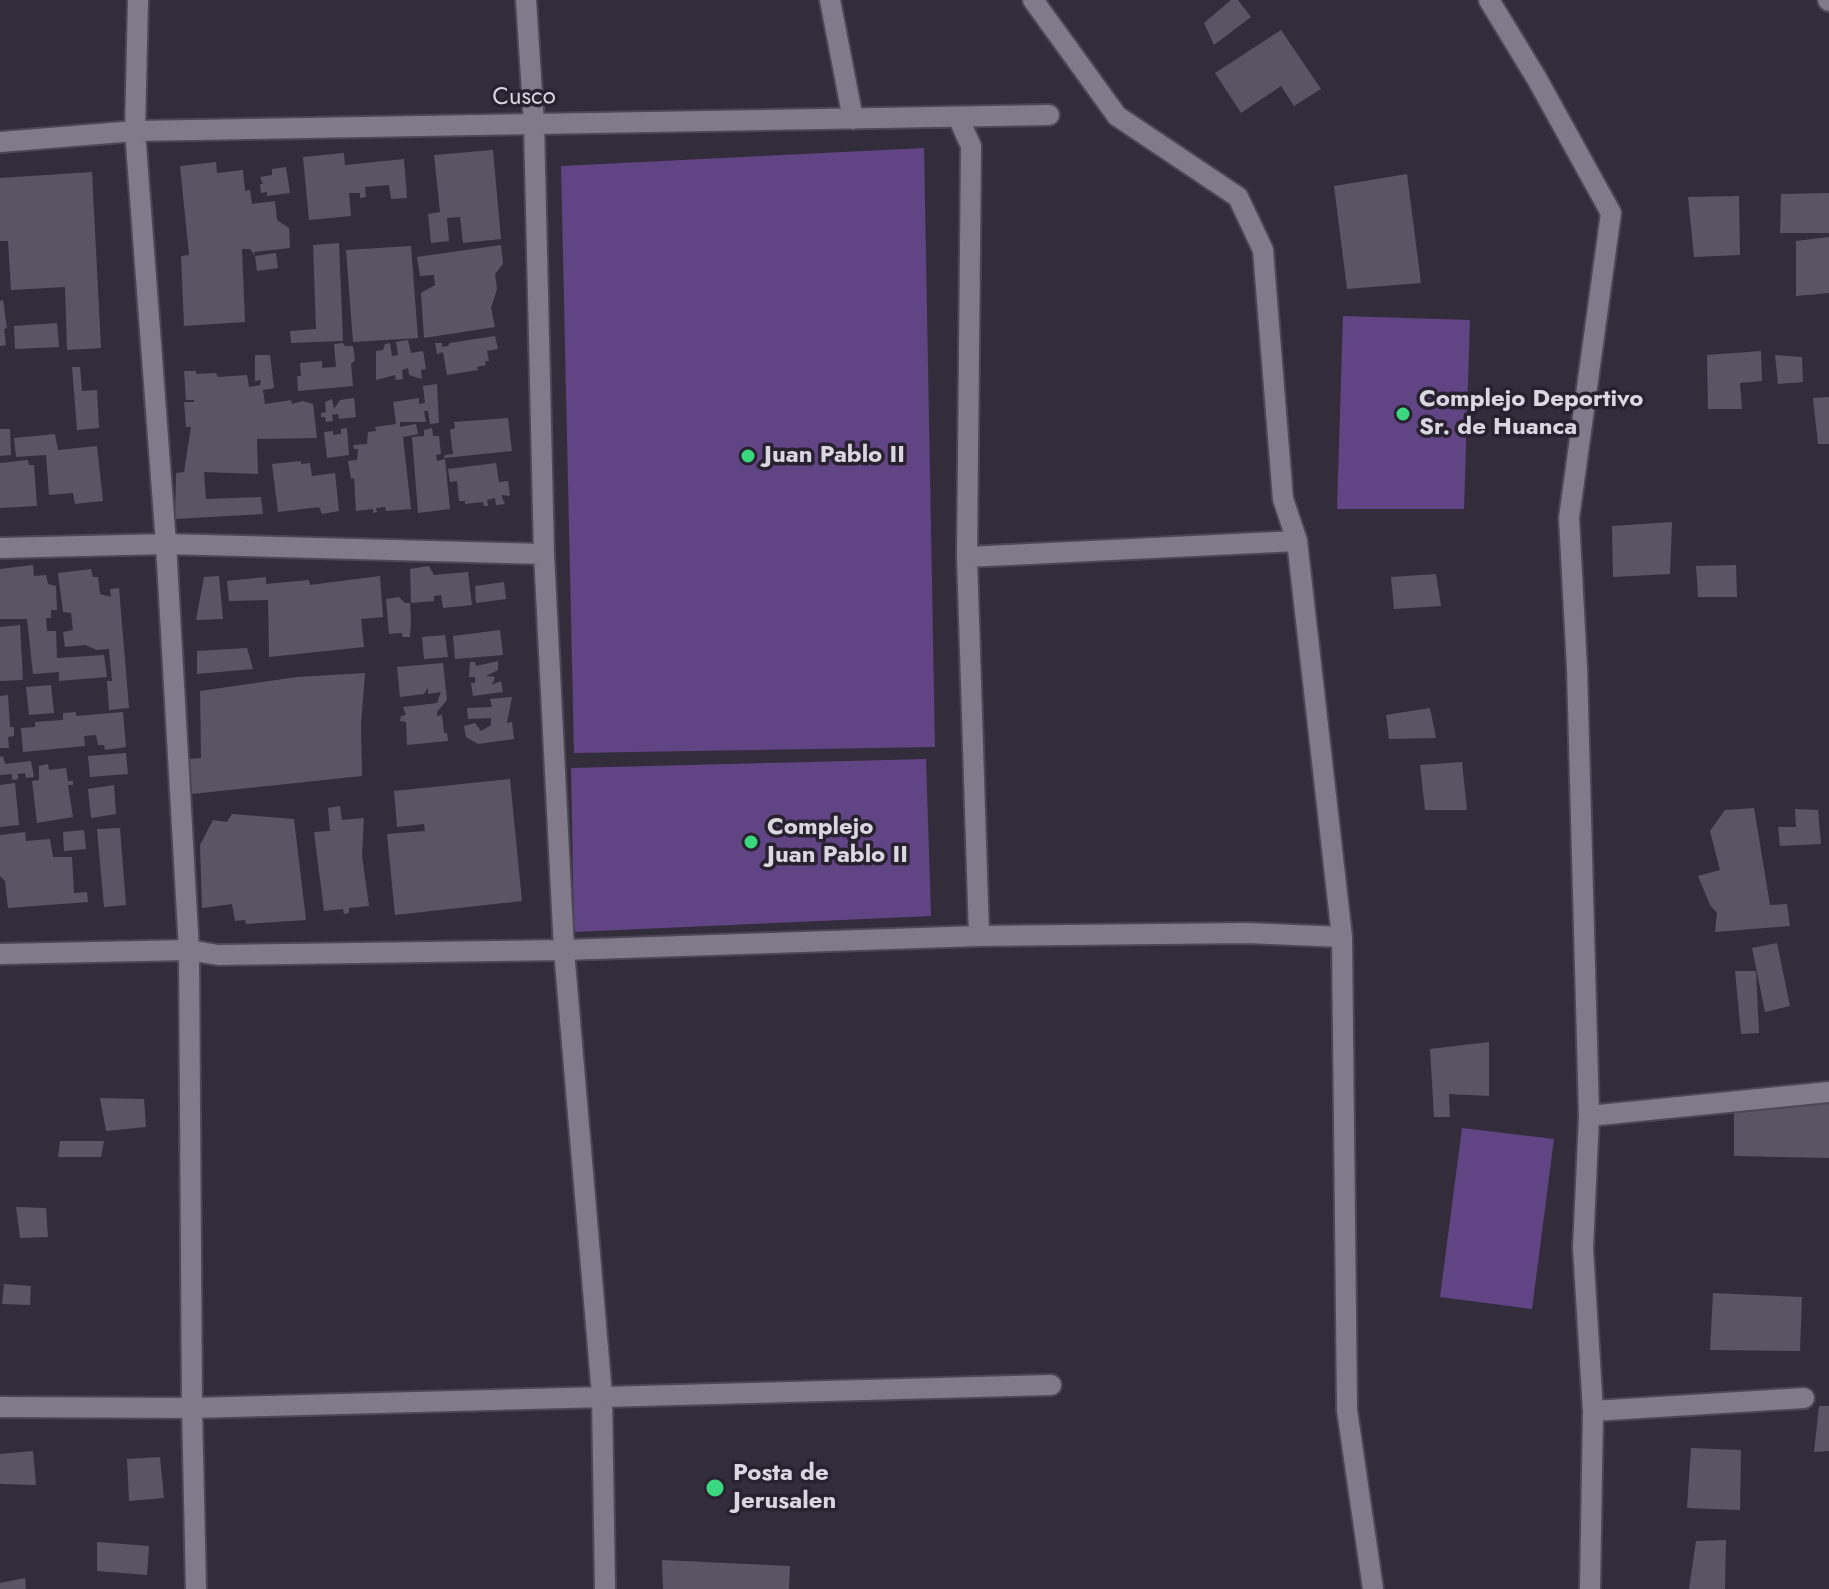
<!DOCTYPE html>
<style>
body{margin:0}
canvas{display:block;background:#322c3b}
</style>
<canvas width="1829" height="1589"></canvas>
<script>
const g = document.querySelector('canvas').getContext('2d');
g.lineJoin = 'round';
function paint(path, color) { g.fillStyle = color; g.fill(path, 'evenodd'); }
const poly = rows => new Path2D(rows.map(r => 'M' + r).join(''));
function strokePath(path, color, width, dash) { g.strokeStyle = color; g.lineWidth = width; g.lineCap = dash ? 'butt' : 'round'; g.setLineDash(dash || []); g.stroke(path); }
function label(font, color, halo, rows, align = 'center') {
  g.font = font + ' Jost,sans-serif'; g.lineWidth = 7; g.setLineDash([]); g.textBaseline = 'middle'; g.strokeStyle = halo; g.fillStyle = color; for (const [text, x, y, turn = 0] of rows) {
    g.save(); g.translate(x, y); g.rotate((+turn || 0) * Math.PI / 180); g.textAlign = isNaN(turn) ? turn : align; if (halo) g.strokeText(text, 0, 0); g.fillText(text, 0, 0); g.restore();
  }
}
paint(poly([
 [924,148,935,747,574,753,561,166],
 [1343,316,1470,320,1464,509,1337,509],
 [926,759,931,916,574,932,571,768],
 [1462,1128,1554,1139,1532,1309,1440,1297]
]), '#614484');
paint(poly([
 [1231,0,1238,0,1251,17,1214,45,1204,23],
 [1281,30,1321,89,1294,106,1281,86,1241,113,1215,73],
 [493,150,501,239,463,243,460,217,447,218,449,241,431,243,428,214,440,212,434,155],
 [344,153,345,165,404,159,407,198,391,199,389,185,365,187,366,197,360,198,360,193,349,193,351,216,309,220,303,157],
 [216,162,217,173,243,170,245,191,250,190,252,204,275,201,277,220,289,228,290,248,254,252,255,256,276,253,278,268,257,271,255,256,250,249,242,249,245,322,184,326,181,256,189,255,180,166],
 [286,167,290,193,267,196,267,192,261,193,260,184,263,184,260,177,272,175,272,169],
 [92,172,101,348,67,350,65,287,11,290,8,241,0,241,0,178],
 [1407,174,1421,283,1347,289,1334,186],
 [1829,193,1829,233,1780,233,1781,194],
 [1739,196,1740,255,1694,257,1688,197],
 [1829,237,1829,293,1796,296,1796,241],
 [339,243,343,341,291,343,290,331,316,329,313,245],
 [501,245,503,264,495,274,497,289,491,308,495,327,424,338,421,293,435,285,434,275,420,276,417,257],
 [411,246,418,338,353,342,346,250],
 [3,300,7,328,4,329,6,345,0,346,0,301],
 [57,323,59,347,15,349,14,326],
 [495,336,498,349,487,351,489,361,485,361,486,365,477,367,478,370,447,375,443,352,437,354,435,343,442,343,442,347,448,346,450,343],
 [408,340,411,353,423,351,426,369,421,370,422,379,409,375,408,368,402,370,403,379,396,380,395,375,376,380,376,351,383,350,385,344,390,343,392,356,398,355,396,342],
 [343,343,345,346,353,346,355,360,351,364,353,386,298,391,297,376,301,376,300,363,322,361,322,368,336,367,334,344],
 [1761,351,1762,381,1740,383,1742,409,1708,409,1707,355],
 [255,355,270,355,274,388,263,390,265,404,291,400,292,404,303,401,313,404,317,438,257,439,258,474,204,472,206,499,261,497,263,514,175,519,176,473,184,472,191,427,186,427,184,402,194,402,194,400,186,400,184,371,196,371,196,374,216,373,218,377,247,375,249,387,260,385,261,380,255,381],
 [1775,355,1802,357,1803,382,1778,384],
 [72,367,80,367,82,391,97,390,99,428,77,430],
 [437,384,439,423,430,424,428,411,424,411,426,422,400,422,400,427,416,424,418,434,403,437,411,509,386,511,385,507,376,508,377,512,373,513,373,509,356,511,354,478,351,479,348,461,357,460,358,449,354,449,353,445,367,444,368,432,376,431,375,427,396,424,393,402,419,398,419,404,425,403,423,386],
 [1829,397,1829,444,1818,444,1813,398],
 [354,398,356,417,339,419,338,414,332,415,333,421,326,422,325,417,321,417,321,413,326,412,325,402,332,399,334,409,340,400],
 [508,418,512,451,444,458,445,455,453,454,450,430,455,428,454,422],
 [347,428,349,455,327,458,324,432,333,431,333,435,341,434,341,429],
 [432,428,433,436,439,436,441,454,436,455,437,461,445,459,450,509,418,513,412,437,424,436,424,430],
 [0,429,10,429,11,455,0,456],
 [55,434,58,450,97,446,103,501,75,504,73,493,49,495,46,455,16,457,14,438],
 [28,460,29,465,34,465,37,506,0,508,0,463],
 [301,461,301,464,310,463,312,476,335,473,339,511,322,514,319,507,278,512,272,464],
 [496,463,499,482,508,481,510,496,501,495,505,504,496,505,495,498,487,500,488,506,484,506,483,502,465,504,465,501,459,501,457,481,450,482,448,469],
 [1672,522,1670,574,1613,577,1612,526],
 [33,565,34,576,46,575,48,584,56,586,57,610,51,610,51,618,46,618,47,631,56,631,57,658,104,655,107,677,59,681,59,672,33,674,27,619,0,619,0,569],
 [1736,565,1737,597,1698,597,1696,566],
 [429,566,434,575,468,572,472,605,443,608,441,595,434,596,434,601,411,603,410,569],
 [91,569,93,577,98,577,100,594,111,597,110,589,119,588,129,708,109,710,107,681,112,681,109,649,97,650,85,645,65,647,63,632,73,630,71,613,63,612,58,573],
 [1436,574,1441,606,1394,609,1391,577],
 [219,576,223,619,196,620,204,577],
 [380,576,383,617,361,619,364,647,269,657,268,600,229,601,227,581,266,577,266,584,309,580,310,585],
 [504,582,506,599,476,603,475,586],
 [399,597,405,603,410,603,411,621,405,621,411,621,410,637,402,637,402,633,389,634,386,599],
 [20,625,23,680,0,681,0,627],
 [500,630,503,655,455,659,453,636],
 [445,635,448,657,424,659,422,637],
 [247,648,253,669,197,674,197,651],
 [498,661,498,670,486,676,495,677,492,685,501,681,503,692,473,696,471,683,475,683,475,677,469,677,470,662,475,662,476,666],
 [443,663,447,700,437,712,437,716,442,715,444,733,447,733,448,741,407,745,406,722,400,721,401,716,406,715,403,707,437,703,441,692,428,694,428,688,424,694,400,697,397,667],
 [365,673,361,725,362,776,192,794,189,759,201,758,200,691,297,677],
 [51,685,54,713,29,715,26,687],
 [8,695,10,727,14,727,14,736,8,737,9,748,0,748,0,696],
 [512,697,507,723,512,722,514,739,478,744,466,737,464,726,475,723,481,731,491,725,491,718,468,719,467,708,492,707,490,699],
 [1430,708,1436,738,1389,739,1386,715],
 [76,712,76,716,123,712,126,747,105,750,104,745,98,745,96,735,84,736,85,746,23,752,21,728,35,727,35,722,63,720,63,713],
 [126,753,128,774,90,777,88,756],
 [3,756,5,764,31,761,34,777,26,778,25,773,18,774,18,779,12,780,12,774,0,775,0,757],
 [1462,762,1467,810,1425,810,1420,765],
 [48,764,49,770,66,768,68,781,73,781,73,785,68,785,73,817,37,823,32,781,39,780,39,766],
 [510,779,522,901,395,915,387,834,425,831,424,824,397,827,394,791],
 [15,783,19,825,0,827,0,785],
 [114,785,116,814,91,818,88,789],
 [340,806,342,820,364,818,362,856,369,906,349,908,349,913,344,914,343,909,324,911,314,832,330,831,328,808],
 [1754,808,1770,905,1787,904,1790,926,1715,932,1717,913,1710,905,1698,876,1720,870,1710,831,1725,810],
 [1795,809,1818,810,1821,844,1780,846,1778,827,1796,827],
 [232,814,294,819,306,920,246,924,245,920,235,921,232,904,202,908,200,845,213,820,227,822],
 [120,828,126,905,104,907,97,829],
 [84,830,86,849,64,851,63,832],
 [25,832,26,841,50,839,53,857,72,857,74,893,87,892,88,902,8,908,5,881,0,876,0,835],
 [1777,943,1790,1006,1765,1012,1752,948],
 [1735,971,1756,971,1759,1033,1741,1034],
 [1489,1042,1489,1096,1449,1094,1450,1117,1434,1117,1430,1049],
 [1829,1096,1829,1158,1734,1156,1734,1101],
 [100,1098,144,1099,146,1127,106,1131],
 [60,1141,104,1141,101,1157,58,1157],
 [16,1207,46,1208,48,1237,20,1238],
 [4,1284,31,1286,30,1305,2,1304],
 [1713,1293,1802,1297,1800,1351,1710,1350],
 [1819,1406,1829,1406,1829,1451,1814,1452],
 [1691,1448,1741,1450,1740,1510,1687,1508],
 [33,1451,36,1485,0,1484,0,1454],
 [160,1457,164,1498,129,1501,127,1459],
 [1726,1540,1725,1589,1689,1589,1696,1541],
 [97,1542,149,1546,147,1575,97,1571],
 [662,1560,790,1566,789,1589,663,1589],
 [25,1578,26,1589,0,1589,0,1583]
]), '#5b5465');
const minor = poly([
 [138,0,135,131,166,544,189,950,192,1408,196,1589],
 [526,0,534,124,544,554,564,950,602,1395,605,1589],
 [830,0,853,119],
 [1033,0,1117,116,1238,197,1263,250,1283,499,1297,541,1342,937,1347,1410,1373,1589],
 [1489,0,1537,79,1611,213,1569,518,1577,668,1589,1116,1583,1248,1593,1411,1590,1589],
 [1828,0,1829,1],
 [958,117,971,146,967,557,979,936],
 [0,142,135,131,1049,115],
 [0,548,166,544,544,554],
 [967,557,1297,541],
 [0,954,189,950,218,955,564,950,979,936,1247,933,1342,937],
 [1589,1116,1829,1092],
 [0,1407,192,1408,1051,1385],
 [1593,1411,1804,1398]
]);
strokePath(minor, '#4c4754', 24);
strokePath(minor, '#817a8b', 20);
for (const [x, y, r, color] of [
 [1403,414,8,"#3bd77e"],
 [748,456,8,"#3bd77e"],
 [751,842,8,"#3bd77e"],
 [715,1488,10,"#3bd77e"]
]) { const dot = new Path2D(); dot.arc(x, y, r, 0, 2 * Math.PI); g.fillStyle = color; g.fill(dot); strokePath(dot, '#282230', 3); }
label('24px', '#dbd7e1', '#282230', [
 ["Cusco",524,98,-1]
]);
label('bold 24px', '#dbd7e1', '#282230', [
 ["Complejo Deportivo",1419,400],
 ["Sr. de Huanca",1419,428],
 ["Juan Pablo II",764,456],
 ["Complejo",767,828],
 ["Juan Pablo II",767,856],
 ["Posta de",733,1474],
 ["Jerusalen",733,1502]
], 'left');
</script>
